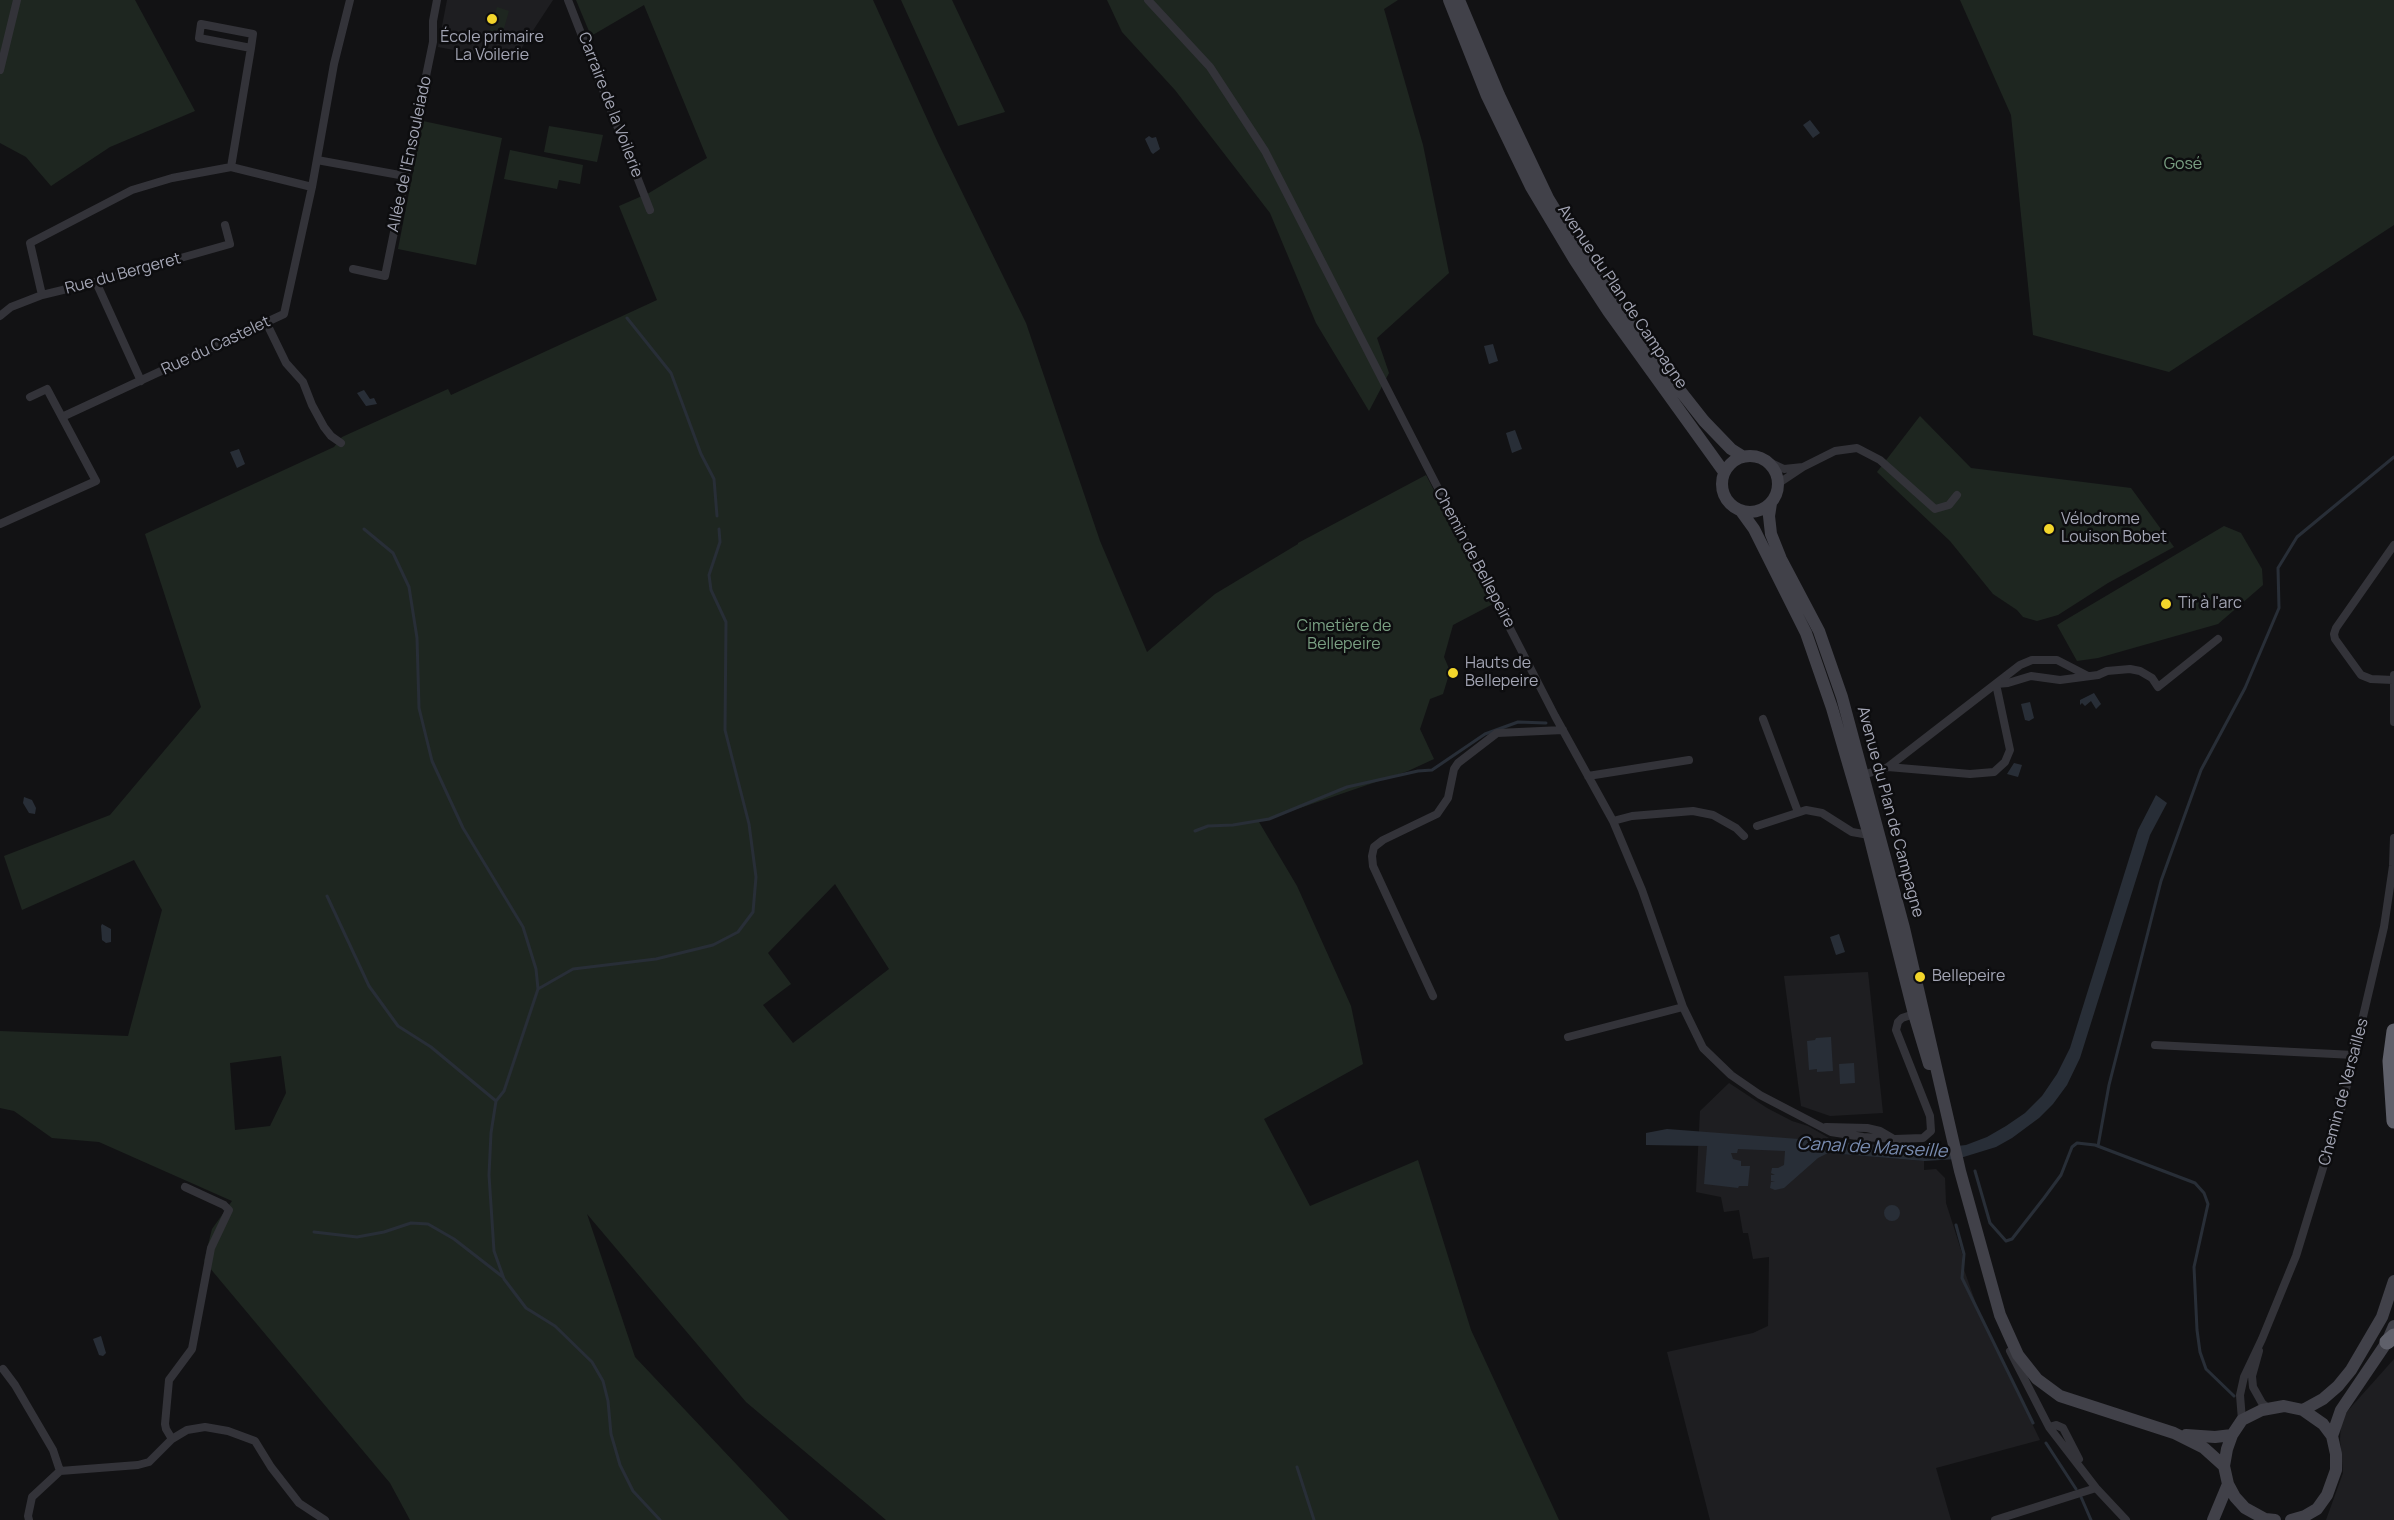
<!DOCTYPE html>
<meta charset="utf-8">
<style>
body{margin:0}
canvas{display:block;background:#121214}
</style>
<canvas width="2394" height="1520"></canvas>
<script>
const g = document.querySelector('canvas').getContext('2d');
g.lineJoin = 'round';
function paint(path, color) { g.fillStyle = color; g.fill(path, 'evenodd'); }
const poly = rows => new Path2D(rows.map(r => 'M' + r).join(''));
function strokePath(path, color, width, dash) { g.strokeStyle = color; g.lineWidth = width; g.lineCap = dash ? 'butt' : 'round'; g.setLineDash(dash || []); g.stroke(path); }
function label(font, color, halo, rows, align = 'center') {
  g.font = font + ' Manrope,sans-serif'; g.lineWidth = 5; g.setLineDash([]); g.textBaseline = 'middle'; g.strokeStyle = halo; g.fillStyle = color; for (const [text, x, y, turn = 0] of rows) {
    g.save(); g.translate(x, y); g.rotate((+turn || 0) * Math.PI / 180); g.textAlign = isNaN(turn) ? turn : align; if (halo) g.strokeText(text, 0, 0); g.fillText(text, 0, 0); g.restore();
  }
}
paint(poly([
 [447,0,553,0,513,61,438,47],
 [1868,972,1883,1113,1830,1116,1801,1106,1784,976],
 [1729,1083,1767,1108,1792,1121,1808,1126,1829,1138,1828,1153,1924,1161,1924,1170,1936,1169,1945,1178,1946,1203,1962,1253,1962,1264,1981,1318,2040,1440,1936,1468,1951,1520,1710,1520,1667,1352,1753,1333,1768,1326,1769,1257,1753,1259,1748,1233,1743,1233,1739,1210,1724,1212,1721,1197,1696,1192,1700,1111],
 [2394,1359,2394,1520,2326,1520,2343,1473,2340,1439,2341,1425,2344,1415]
]), '#1e1e21');
paint(poly([
 [0,0,135,0,195,111,110,147,51,186,26,157,0,143],
 [576,0,873,0,938,143,1026,323,1100,541,1147,652,1215,594,1298,544,1298,543,1426,475,1493,604,1453,625,1444,657,1450,671,1443,694,1430,699,1420,729,1434,759,1408,771,1259,822,1297,886,1351,1006,1363,1064,1264,1119,1310,1206,1418,1160,1471,1330,1559,1520,886,1520,746,1402,587,1214,635,1357,789,1520,410,1520,390,1483,204,1261,212,1229,232,1201,99,1142,52,1138,14,1111,0,1108,0,1031,128,1036,162,910,134,860,22,910,4,856,110,815,201,707,145,534,334,447,342,437,448,389,451,395,657,300,619,206,649,193,707,158,644,5,591,36],
 [835,884,889,969,793,1043,763,1005,791,984,768,953],
 [281,1056,286,1093,270,1126,235,1130,230,1063],
 [901,0,952,0,1005,112,958,126],
 [1107,0,1398,0,1384,9,1423,145,1449,273,1377,338,1389,373,1369,411,1316,323,1270,213,1175,90,1122,32],
 [1960,0,2394,0,2394,225,2169,372,2033,335,2011,115],
 [497,7,509,11,501,39,488,35],
 [423,121,502,138,476,265,398,249],
 [549,126,603,135,597,162,544,152],
 [510,150,583,165,580,184,559,180,557,189,504,179],
 [1920,416,1971,468,2131,488,2174,547,2108,583,2058,615,2037,621,2023,617,2017,610,1993,594,1950,541,1877,472],
 [2224,526,2241,533,2262,569,2263,585,2218,624,2098,658,2077,661,2057,625]
]), '#1e2620');
paint(poly([
 [1810,120,1820,133,1813,138,1803,125],
 [1149,136,1152,138,1156,137,1160,149,1153,154,1151,152,1145,139],
 [1493,344,1498,361,1489,364,1484,346],
 [364,390,370,399,374,398,377,404,366,406,357,393],
 [1515,430,1522,449,1512,453,1506,433],
 [239,449,245,464,237,468,230,452],
 [2094,693,2101,704,2096,709,2091,701,2085,706,2082,703,2080,705,2080,700],
 [2030,702,2034,718,2029,721,2025,720,2021,704],
 [2014,763,2022,765,2018,777,2007,774],
 [2156,795,2167,803,2150,835,2080,1058,2067,1085,2053,1104,2039,1118,2012,1138,1996,1147,1957,1159,1924,1161,1828,1153,1818,1158,1784,1188,1775,1190,1770,1188,1771,1182,1775,1182,1771,1181,1771,1175,1775,1175,1771,1173,1772,1168,1778,1168,1784,1165,1785,1151,1738,1149,1737,1153,1731,1153,1733,1159,1741,1161,1741,1166,1750,1166,1748,1186,1739,1186,1738,1188,1704,1184,1707,1146,1646,1145,1646,1133,1667,1129,1931,1149,1966,1145,1987,1137,2006,1126,2025,1113,2042,1096,2057,1074,2070,1048,2138,830],
 [24,797,32,800,36,808,35,814,29,813,23,803],
 [102,924,111,929,111,942,106,943,102,940,101,926],
 [1839,934,1845,952,1836,955,1830,937],
 [1831,1037,1833,1071,1817,1072,1817,1069,1809,1070,1807,1041,1815,1040,1816,1038],
 [1854,1063,1855,1083,1840,1084,1839,1064],
 '1884 1213a8 8 0 1 1 16 0a8 8 0 1 1-16 0Z',
 [101,1336,106,1353,103,1356,99,1355,93,1339]
]), '#282e37');
strokePath(poly([
 [627,318,671,373,701,454,714,479,717,516],
 [364,529,393,553,409,587,417,638,419,708,432,761,463,828,523,927,536,969,538,989],
 [1195,831,1208,826,1233,825,1269,819,1347,787,1418,771,1432,770,1485,734,1518,722,1546,723],
 [327,896,369,986,398,1026,431,1047,496,1101],
 [2098,1146,2109,1085,2161,881,2201,770,2245,688,2279,608,2278,568,2297,537,2394,457],
 [1975,1171,1990,1223,2006,1241,2012,1239,2044,1198,2061,1175,2072,1147,2077,1143,2095,1145,2195,1183,2204,1193,2208,1204,2194,1267,2197,1330,2200,1352,2206,1369,2234,1396],
 [1956,1225,1964,1254,1962,1278,2033,1423],
 [314,1232,357,1237,384,1232,411,1223,428,1224,454,1239,503,1277],
 [2046,1443,2076,1489],
 [1297,1467,1314,1520],
 [2081,1497,2091,1520],
 [660,1520,633,1491,620,1465,611,1434,608,1401,603,1381,592,1362,555,1326,526,1308,504,1279,494,1251,489,1175,491,1133,496,1101,504,1091,538,989,573,969,656,959,713,945,738,932,753,912,756,877,749,824,725,730,726,622,711,590,709,575,720,542,719,529]
]), '#282e37', 3);
strokePath(poly([
 [568,0,650,210],
 [1148,0,1210,67,1265,151,1555,716,1613,821,1642,890,1683,1007,1703,1048,1731,1075,1760,1095,1831,1132,1863,1137,1895,1139,1923,1138,1931,1131,1930,1116,1896,1030,1898,1022,1902,1018,1917,1013],
 [0,70,17,0],
 [317,160,405,176],
 [231,167,251,48,253,34,201,24,199,38,251,48],
 [353,269,385,276,433,42,433,21,437,0],
 [96,282,141,381],
 [42,295,30,243,132,190,172,178,231,167,312,187],
 [0,316,11,307,42,295,96,282,230,244,225,225],
 [266,322,286,363,303,382,312,405,324,427,331,436,341,443],
 [62,417,284,314,312,187,334,64,350,0],
 [1767,461,1784,469,1803,467,1779,483],
 [1803,467,1835,451,1857,448,1880,460,1935,509,1949,505,1957,495],
 [0,524,96,481,47,389,30,397],
 [2394,675,2394,722],
 [2393,680,2371,679,2361,675,2335,639,2334,634,2336,628,2394,545],
 [1763,719,1798,812],
 [1888,767,2020,665,2032,660,2057,660,2088,676],
 [1863,775,1888,767,1970,774,1994,772,2005,762,2010,750,1996,684,2008,683,2031,676,2060,680,2098,675,2107,671,2130,669,2140,671,2152,678,2158,687,2218,639],
 [1588,776,1689,760],
 [1613,821,1632,816,1693,811,1713,815,1736,828,1744,836],
 [1757,826,1806,810,1822,813,1852,832,1869,835],
 [1433,996,1373,866,1372,856,1374,847,1383,840,1437,814,1448,798,1454,769,1458,763,1497,733,1563,730],
 [1568,1037,1683,1007],
 [2155,1045,2354,1055],
 [1826,1127,1867,1128,1880,1131,1892,1138],
 [2010,1351,2049,1427,2096,1488,2126,1520],
 [2259,1351,2252,1376,2253,1387,2262,1403,2268,1408],
 [3,1369,15,1385,53,1450,60,1471],
 [2242,1420,2240,1395,2244,1377,2262,1339,2296,1256,2342,1106,2384,927,2393,866,2394,838],
 [2049,1427,2056,1425,2063,1428,2079,1459],
 [172,1439,166,1429,165,1424,169,1380,192,1349,211,1248,229,1210,224,1205,185,1187],
 [29,1520,28,1516,32,1497,60,1471,138,1465,149,1462,172,1439,187,1430,205,1427,228,1431,255,1441,271,1467,299,1503,325,1520],
 [1995,1520,2096,1488]
]), '#333339', 8);
strokePath(poly([
 [1449,0,1487,96,1531,187,1574,259,1608,311,1724,472],
 [1459,0,1499,95,1548,198,1576,244,1663,369,1704,421,1731,449,1742,456],
 '1722 484a28 28 0 1 1 56 0a28 28 0 1 1-56 0Z',
 [1771,503,1769,516,1771,534,1781,559,1819,631,1842,697,1904,928,1960,1171,2000,1315,2018,1355,2037,1379,2060,1396,2174,1433,2204,1448,2224,1466],
 [1741,511,1754,529,1806,633,1832,708,1869,835,1914,1014,1929,1064],
 [2303,1410,2323,1399,2338,1386,2351,1370,2382,1317,2394,1281],
 [2186,1435,2215,1437,2232,1435],
 [2332,1436,2341,1410,2387,1342,2394,1326],
 [2213,1520,2228,1484],
 [2275,1520,2265,1519,2245,1508,2235,1497,2228,1484,2224,1466,2227,1449,2232,1435,2242,1420,2262,1410,2284,1406,2303,1410,2323,1424,2332,1436,2336,1454,2336,1470,2327,1495,2317,1509,2305,1516,2291,1520]
]), '#414149', 12);
strokePath(poly([
 [2394,1031,2390,1061,2394,1121],
 [2387,1342,2394,1336]
]), '#5f606a', 15);
for (const [x, y, r, color] of [
 [492,19,6,"#f2d52b"],
 [2049,529,6,"#f2d52b"],
 [2166,604,6,"#f2d52b"],
 [1453,673,6,"#f2d52b"],
 [1920,977,6,"#f2d52b"]
]) { const dot = new Path2D(); dot.arc(x, y, r, 0, 2 * Math.PI); g.fillStyle = color; g.fill(dot); strokePath(dot, '#0d0d0f', 2); }
label('16px', '#a3a5b4', '#0d0d0f', [
 ["École primaire",492,38,"center"],
 ["La Voilerie",492,56,"center"],
 ["Vélodrome",2061,520],
 ["Louison Bobet",2061,538],
 ["Tir à l'arc",2178,604],
 ["Hauts de",1465,664],
 ["Bellepeire",1465,682],
 ["Bellepeire",1932,977]
], 'left');
label('16px', '#a3a5b4', '#0d0d0f', [
 ["Carraire de la Voilerie",610,105,69],
 ["Allée de l'Ensouleiado",410,154,-78],
 ["Rue du Bergeret",123,274,-15],
 ["Avenue du Plan de Campagne",1622,297,56],
 ["Rue du Castelet",216,346,-25],
 ["Chemin de Bellepeire",1474,558,62],
 ["Avenue du Plan de Campagne",1890,812,75],
 ["Chemin de Versailles",2344,1092,-75]
]);
label('16px', '#7aa083', '#0d0d0f', [
 ["Gosé",2183,165],
 ["Cimetière de",1344,627],
 ["Bellepeire",1344,645]
]);
label('italic 18px', '#798cb0', '#0d0d0f', [
 ["Canal de Marseille",1872,1148,3]
]);
</script>
